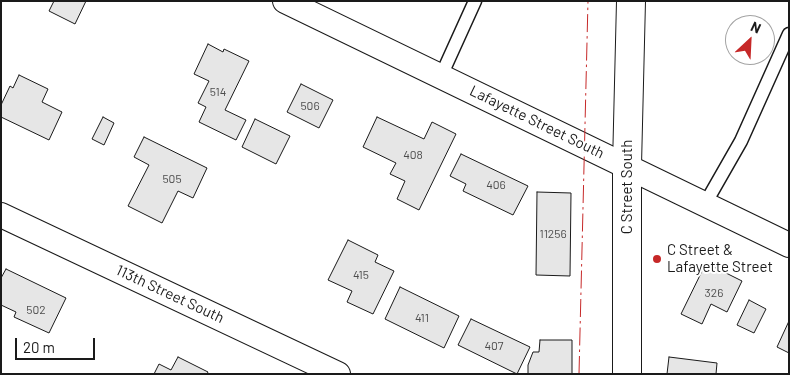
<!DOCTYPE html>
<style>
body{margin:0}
#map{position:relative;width:790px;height:375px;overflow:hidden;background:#fff;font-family:Barlow,sans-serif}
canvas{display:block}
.frame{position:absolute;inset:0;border:2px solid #1a1a1a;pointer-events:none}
.north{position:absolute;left:725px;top:15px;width:50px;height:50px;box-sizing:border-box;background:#fff;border:1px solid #a3a3a3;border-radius:50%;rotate:25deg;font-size:14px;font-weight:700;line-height:20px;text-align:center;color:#1a1a1a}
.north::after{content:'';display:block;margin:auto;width:18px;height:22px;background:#c62828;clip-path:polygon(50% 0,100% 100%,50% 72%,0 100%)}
.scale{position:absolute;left:15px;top:338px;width:80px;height:22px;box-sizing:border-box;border:2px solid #1a1a1a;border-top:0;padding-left:6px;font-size:15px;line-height:18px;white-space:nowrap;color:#1a1a1a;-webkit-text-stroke:4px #fff;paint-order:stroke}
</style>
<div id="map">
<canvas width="790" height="375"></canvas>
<div class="frame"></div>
<div class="north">N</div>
<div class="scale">20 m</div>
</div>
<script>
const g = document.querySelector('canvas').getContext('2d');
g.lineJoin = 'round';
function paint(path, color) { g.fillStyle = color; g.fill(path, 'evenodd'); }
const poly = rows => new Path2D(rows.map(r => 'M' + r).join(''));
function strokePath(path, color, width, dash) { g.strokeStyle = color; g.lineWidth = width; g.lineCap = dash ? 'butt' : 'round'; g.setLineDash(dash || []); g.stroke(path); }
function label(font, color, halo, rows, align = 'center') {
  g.font = font + ' Barlow,sans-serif'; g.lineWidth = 4; g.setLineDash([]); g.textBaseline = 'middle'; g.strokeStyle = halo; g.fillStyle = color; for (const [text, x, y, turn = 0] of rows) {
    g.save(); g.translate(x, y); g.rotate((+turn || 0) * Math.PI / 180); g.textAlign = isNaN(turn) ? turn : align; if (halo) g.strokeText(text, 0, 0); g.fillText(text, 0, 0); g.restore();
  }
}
const building = poly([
 [54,1,86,1,75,24,49,11,54,1],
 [208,44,223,52,224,49,249,61,225,110,246,120,236,140,199,122,206,107,198,103,209,81,194,74,208,44],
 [19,75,48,89,42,102,62,112,49,140,1,117,1,105,10,86,13,88,19,75],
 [301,84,333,100,319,128,287,112,301,84],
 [103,117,114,123,104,145,92,139,103,117],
 [377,117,424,139,432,122,456,134,419,210,397,199,405,181,390,174,396,163,363,147,377,117],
 [255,119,290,136,276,164,242,147,255,119],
 [144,137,207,168,193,198,178,191,162,223,128,206,149,165,134,157,144,137],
 [461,154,528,186,513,215,463,191,466,184,450,176,461,154],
 [537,192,571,193,570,276,536,275,537,192],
 [348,240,378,255,375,262,394,271,373,314,347,302,352,291,328,280,348,240],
 [706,263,742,281,727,312,711,304,702,324,681,314,706,263],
 [6,269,66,298,49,333,14,317,16,312,1,305,1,278,6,269],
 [400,287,459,316,444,348,385,319,400,287],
 [749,300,766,309,754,333,737,325,749,300],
 [471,319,530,347,517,374,458,345,471,319],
 [789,321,789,353,777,347,789,321],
 [540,340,572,340,572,374,528,374,528,365,533,352,539,352,540,340],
 [178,357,208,372,207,374,154,374,159,364,171,370,178,357],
 [669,357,717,363,716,374,667,374,669,357]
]);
paint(building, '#e6e6e6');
strokePath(building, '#1a1a1a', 1);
const lane = poly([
 [441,76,475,1],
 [705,204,741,141,789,34]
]);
const street = poly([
 [285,1,789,245],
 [1,215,338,374]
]);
const secondary = poly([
 [627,374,627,165,631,1]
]);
strokePath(lane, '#1a1a1a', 15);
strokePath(street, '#1a1a1a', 26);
strokePath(secondary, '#1a1a1a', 30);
strokePath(lane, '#fff', 12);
strokePath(street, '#fff', 24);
strokePath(secondary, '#fff', 28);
strokePath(poly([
 [579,374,588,1]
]), '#c62828', 1, [18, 4, 2.5, 4]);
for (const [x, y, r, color] of [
 [657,259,5,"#c62828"]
]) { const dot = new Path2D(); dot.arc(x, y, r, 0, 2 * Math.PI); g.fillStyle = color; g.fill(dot); strokePath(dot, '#fff', 2); }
label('12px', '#4d4d4d', null, [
 ["514",218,92],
 ["506",310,106],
 ["408",413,155],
 ["505",172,179],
 ["406",496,185],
 ["11256",553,234],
 ["415",361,275],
 ["326",714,293],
 ["502",36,310],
 ["411",422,318],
 ["407",494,346]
]);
label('15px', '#1a1a1a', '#fff', [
 ["Lafayette Street South",537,122,26],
 ["C Street South",627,187,-90],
 ["113th Street South",170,294,25]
]);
label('15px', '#1a1a1a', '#fff', [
 ["C Street &",667,250],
 ["Lafayette Street",667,267]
], 'left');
</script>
